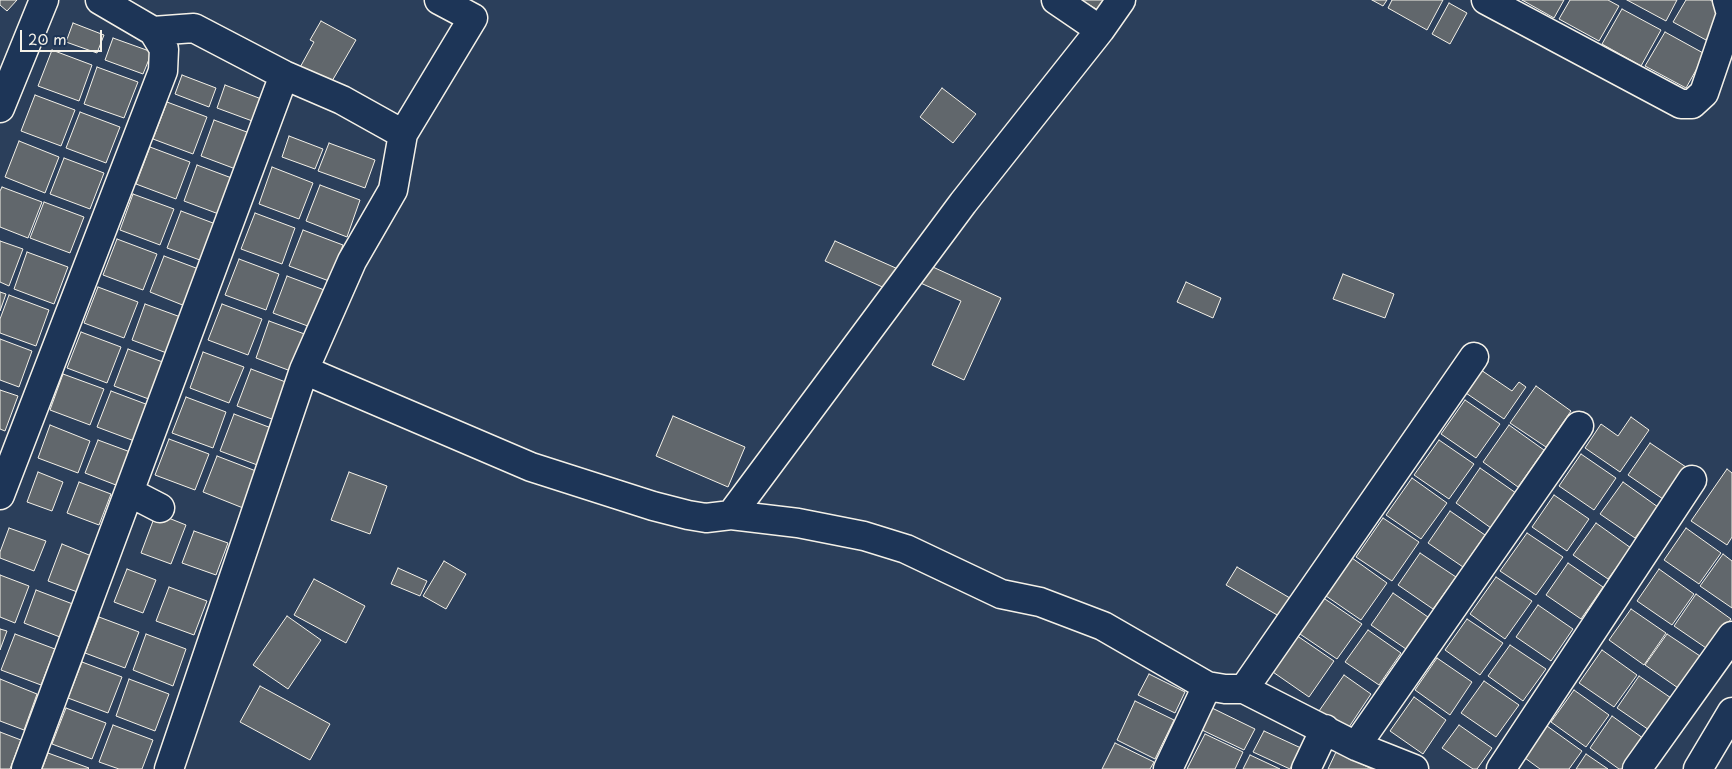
<!DOCTYPE html>
<style>
body{margin:0}
#map{position:relative;width:1732px;height:769px;overflow:hidden;background:#2b3f5b;font-family:"Playpen Sans",sans-serif}
canvas{display:block}
.scale{position:absolute;left:20px;top:30px;width:82px;height:22px;box-sizing:border-box;border:2px solid #f4f1e8;border-top:0;padding-left:6px;font-size:15px;line-height:18px;white-space:nowrap;color:#f4f1e8;-webkit-text-stroke:4px #1d3557;paint-order:stroke}
</style>
<div id="map">
<canvas width="1732" height="769"></canvas>
<div class="scale">20 m</div>
</div>
<script>
const g = document.querySelector('canvas').getContext('2d');
g.lineJoin = 'round';
function paint(path, color) { g.fillStyle = color; g.fill(path, 'evenodd'); }
const poly = rows => new Path2D(rows.map(r => 'M' + r).join(''));
function strokePath(path, color, width, dash) { g.strokeStyle = color; g.lineWidth = width; g.lineCap = dash ? 'butt' : 'round'; g.setLineDash(dash || []); g.stroke(path); }
const building = poly([
 [0,0,17,0,7,11,0,5,0,0],
 [1081,0,1104,0,1098,10,1081,0],
 [1372,0,1387,0,1383,6,1372,0],
 [1392,0,1443,0,1427,30,1388,8,1392,0],
 [1522,0,1564,0,1554,18,1522,0],
 [1570,0,1608,0,1619,6,1599,41,1559,19,1570,0],
 [1627,0,1677,0,1666,21,1627,0],
 [1686,0,1710,0,1725,8,1706,40,1673,22,1686,0],
 [1449,3,1467,13,1450,44,1432,34,1449,3],
 [1622,9,1661,30,1641,66,1602,44,1622,9],
 [321,21,356,40,328,88,298,71,314,42,310,40,321,21],
 [73,23,104,35,97,53,66,42,73,23],
 [1665,32,1705,54,1686,88,1645,66,1665,32],
 [113,38,152,52,143,74,105,60,113,38],
 [52,50,92,65,79,101,38,86,52,50],
 [97,67,138,82,124,118,84,104,97,67],
 [182,75,216,88,209,107,175,94,182,75],
 [225,85,264,100,255,122,217,108,225,85],
 [942,88,976,114,953,143,920,117,942,88],
 [35,95,75,110,61,146,21,131,35,95],
 [167,102,207,117,193,154,153,139,167,102],
 [80,112,120,127,106,163,66,148,80,112],
 [214,120,255,135,241,171,201,156,214,120],
 [289,136,323,149,315,169,282,157,289,136],
 [19,141,59,157,45,193,5,177,19,141],
 [329,143,375,160,365,188,318,171,329,143],
 [150,147,190,162,176,199,136,184,150,147],
 [64,158,104,173,90,209,50,194,64,158],
 [197,165,237,180,224,216,184,201,197,165],
 [272,167,313,183,299,219,259,204,272,167],
 [320,185,360,200,347,237,306,221,320,185],
 [2,187,42,202,28,238,0,227,0,191,2,187],
 [133,194,174,209,160,245,120,230,133,194],
 [44,202,84,217,70,253,30,238,44,202],
 [181,211,221,226,208,263,167,248,181,211],
 [255,213,295,228,282,264,241,249,255,213],
 [303,230,343,245,329,281,289,266,303,230],
 [117,239,157,254,143,290,103,275,117,239],
 [0,241,23,249,9,286,0,282,0,241],
 [835,241,898,269,889,290,825,261,835,241],
 [27,252,68,267,54,304,14,289,27,252],
 [164,256,204,271,190,308,150,292,164,256],
 [239,259,279,274,266,310,225,295,239,259],
 [924,263,1001,298,964,380,932,365,961,301,916,281,924,263],
 [1343,274,1394,294,1385,318,1333,299,1343,274],
 [287,276,327,291,313,328,273,313,287,276],
 [1186,282,1221,298,1213,318,1177,302,1186,282],
 [98,287,138,302,124,338,84,323,98,287],
 [0,292,6,294,0,311,0,292],
 [9,295,49,310,36,346,0,333,0,319,9,295],
 [145,304,186,319,172,355,132,340,145,304],
 [222,304,262,319,248,355,208,340,222,304],
 [269,321,310,336,296,373,256,358,269,321],
 [81,332,121,347,107,383,67,368,81,332],
 [0,339,32,351,19,387,0,380,0,339],
 [128,349,168,364,154,401,114,386,128,349],
 [203,352,244,367,229,403,190,388,203,352],
 [1478,368,1512,391,1519,382,1526,387,1504,419,1463,391,1478,368],
 [251,369,291,384,277,421,237,406,251,369],
 [63,374,104,389,90,425,50,410,63,374],
 [1536,386,1571,411,1546,447,1510,423,1536,386],
 [0,390,18,396,5,431,0,429,0,390],
 [111,391,151,406,137,442,97,427,111,391],
 [186,397,226,412,213,448,172,433,186,397],
 [1465,400,1500,424,1476,458,1441,434,1465,400],
 [234,414,274,429,260,466,220,451,234,414],
 [673,416,745,447,728,487,656,456,673,416],
 [1631,417,1649,430,1620,472,1585,448,1601,424,1618,436,1631,417],
 [50,425,90,441,78,473,38,458,50,425],
 [1509,425,1544,450,1518,487,1483,462,1509,425],
 [169,439,209,454,195,490,155,475,169,439],
 [98,440,133,453,121,487,85,473,98,440],
 [1439,440,1474,464,1449,499,1414,475,1439,440],
 [1650,443,1686,467,1663,499,1628,475,1650,443],
 [1581,454,1616,478,1594,510,1559,486,1581,454],
 [217,456,256,471,243,508,203,492,217,456],
 [1480,468,1516,493,1491,528,1456,503,1480,468],
 [1727,469,1732,473,1732,537,1727,545,1691,521,1727,469],
 [38,472,63,482,52,511,27,502,38,472],
 [349,472,387,486,370,534,331,520,349,472],
 [1412,478,1447,503,1421,539,1386,515,1412,478],
 [79,482,111,494,99,525,67,513,79,482],
 [1623,482,1658,507,1635,538,1600,514,1623,482],
 [1554,495,1589,519,1567,551,1532,527,1554,495],
 [1450,511,1485,535,1463,567,1428,543,1450,511],
 [156,513,186,525,171,564,141,553,156,513],
 [1383,518,1419,542,1392,581,1356,557,1383,518],
 [1596,523,1631,548,1608,579,1573,555,1596,523],
 [9,528,46,541,34,571,0,558,0,552,9,528],
 [1686,528,1721,553,1699,584,1664,560,1686,528],
 [194,531,228,543,216,575,182,563,194,531],
 [1527,533,1563,557,1536,595,1500,571,1527,533],
 [62,544,94,557,80,593,48,581,62,544],
 [1420,553,1456,577,1433,609,1398,585,1420,553],
 [1723,554,1732,561,1732,608,1700,586,1723,554],
 [1352,558,1387,583,1361,620,1326,596,1352,558],
 [444,561,466,574,446,609,423,596,444,561],
 [1568,563,1603,587,1581,619,1546,595,1568,563],
 [1237,567,1295,601,1284,619,1226,585,1237,567],
 [398,568,427,581,420,596,391,584,398,568],
 [127,569,156,580,143,613,114,602,127,569],
 [1659,569,1694,594,1672,625,1637,601,1659,569],
 [0,575,29,586,15,623,0,617,0,575],
 [1496,577,1532,601,1505,639,1470,614,1496,577],
 [314,579,365,606,346,643,294,615,314,579],
 [169,587,207,601,194,635,156,621,169,587],
 [36,590,78,606,65,639,24,623,36,590],
 [1393,593,1428,617,1406,649,1371,625,1393,593],
 [1696,594,1731,619,1709,650,1674,626,1696,594],
 [1322,597,1362,624,1337,659,1297,632,1322,597],
 [1538,605,1573,629,1551,661,1516,637,1538,605],
 [1631,609,1666,633,1644,665,1609,640,1631,609],
 [287,616,321,640,288,689,253,665,287,616],
 [99,617,139,632,125,668,85,653,99,617],
 [1467,619,1503,643,1480,675,1445,650,1467,619],
 [0,629,7,631,0,650,0,629],
 [1368,630,1401,653,1379,685,1345,662,1368,630],
 [15,634,55,649,41,685,1,670,15,634],
 [146,634,186,649,173,686,133,670,146,634],
 [1667,634,1703,658,1681,690,1645,665,1667,634],
 [1296,635,1334,661,1309,697,1270,670,1296,635],
 [1510,645,1546,669,1523,701,1488,676,1510,645],
 [1602,650,1637,675,1614,707,1579,683,1602,650],
 [1437,658,1472,682,1450,715,1415,690,1437,658],
 [82,662,122,677,108,713,68,698,82,662],
 [1149,674,1185,692,1175,713,1138,695,1149,674],
 [1344,675,1371,694,1347,730,1319,711,1344,675],
 [1639,676,1674,700,1652,732,1617,708,1639,676],
 [0,679,37,694,24,730,0,721,0,679],
 [129,679,169,694,155,731,116,716,129,679],
 [1484,681,1519,705,1496,737,1461,713,1484,681],
 [260,686,330,724,310,760,240,722,260,686],
 [1574,690,1609,715,1586,747,1551,722,1574,690],
 [1414,697,1446,720,1423,754,1390,731,1414,697],
 [1135,701,1174,720,1155,759,1117,740,1135,701],
 [66,708,106,723,92,759,52,744,66,708],
 [1212,708,1255,729,1244,750,1202,730,1212,708],
 [1612,716,1647,741,1628,769,1619,769,1590,748,1612,716],
 [113,725,153,740,142,769,119,769,99,762,113,725],
 [1459,725,1492,748,1477,769,1473,769,1442,748,1459,725],
 [1547,726,1582,751,1569,769,1540,769,1525,758,1547,726],
 [1264,731,1301,748,1290,769,1253,752,1264,731],
 [0,732,21,740,10,769,0,769,0,732],
 [1205,734,1243,752,1235,769,1187,769,1205,734],
 [1115,743,1154,762,1150,769,1102,769,1115,743],
 [1336,752,1372,769,1328,769,1336,752],
 [48,753,89,768,88,769,42,769,48,753],
 [1586,754,1608,769,1576,769,1586,754],
 [1250,755,1280,769,1243,769,1250,755]
]);
paint(building, '#61676c');
strokePath(building, '#f4f1e8', 1);
const minor = poly([
 [1056,0,1100,30],
 [1486,0,1681,104,1692,104,1704,93,1731,14,1727,0],
 [153,31,194,28,284,75,342,100,403,134],
 [0,108,44,0],
 [304,370,531,467,653,506,688,515,706,518,731,515,798,523,864,536,906,549,1001,594,1040,602,1103,626,1207,686,1225,689,1244,689,1356,746,1414,769],
 [129,492,160,508],
 [0,495,163,71,164,49,153,31,100,0],
 [731,515,963,203,1100,30,1121,0],
 [1244,689,1474,357],
 [1356,746,1579,426],
 [26,769,284,75],
 [169,769,304,370,352,261,393,190,403,134,473,18,439,0],
 [1168,769,1207,686],
 [1306,769,1325,729],
 [1501,769,1692,480],
 [1637,769,1732,636],
 [1698,769,1732,712]
]);
strokePath(minor, '#f4f1e8', 31);
strokePath(minor, '#1d3557', 28);
</script>
